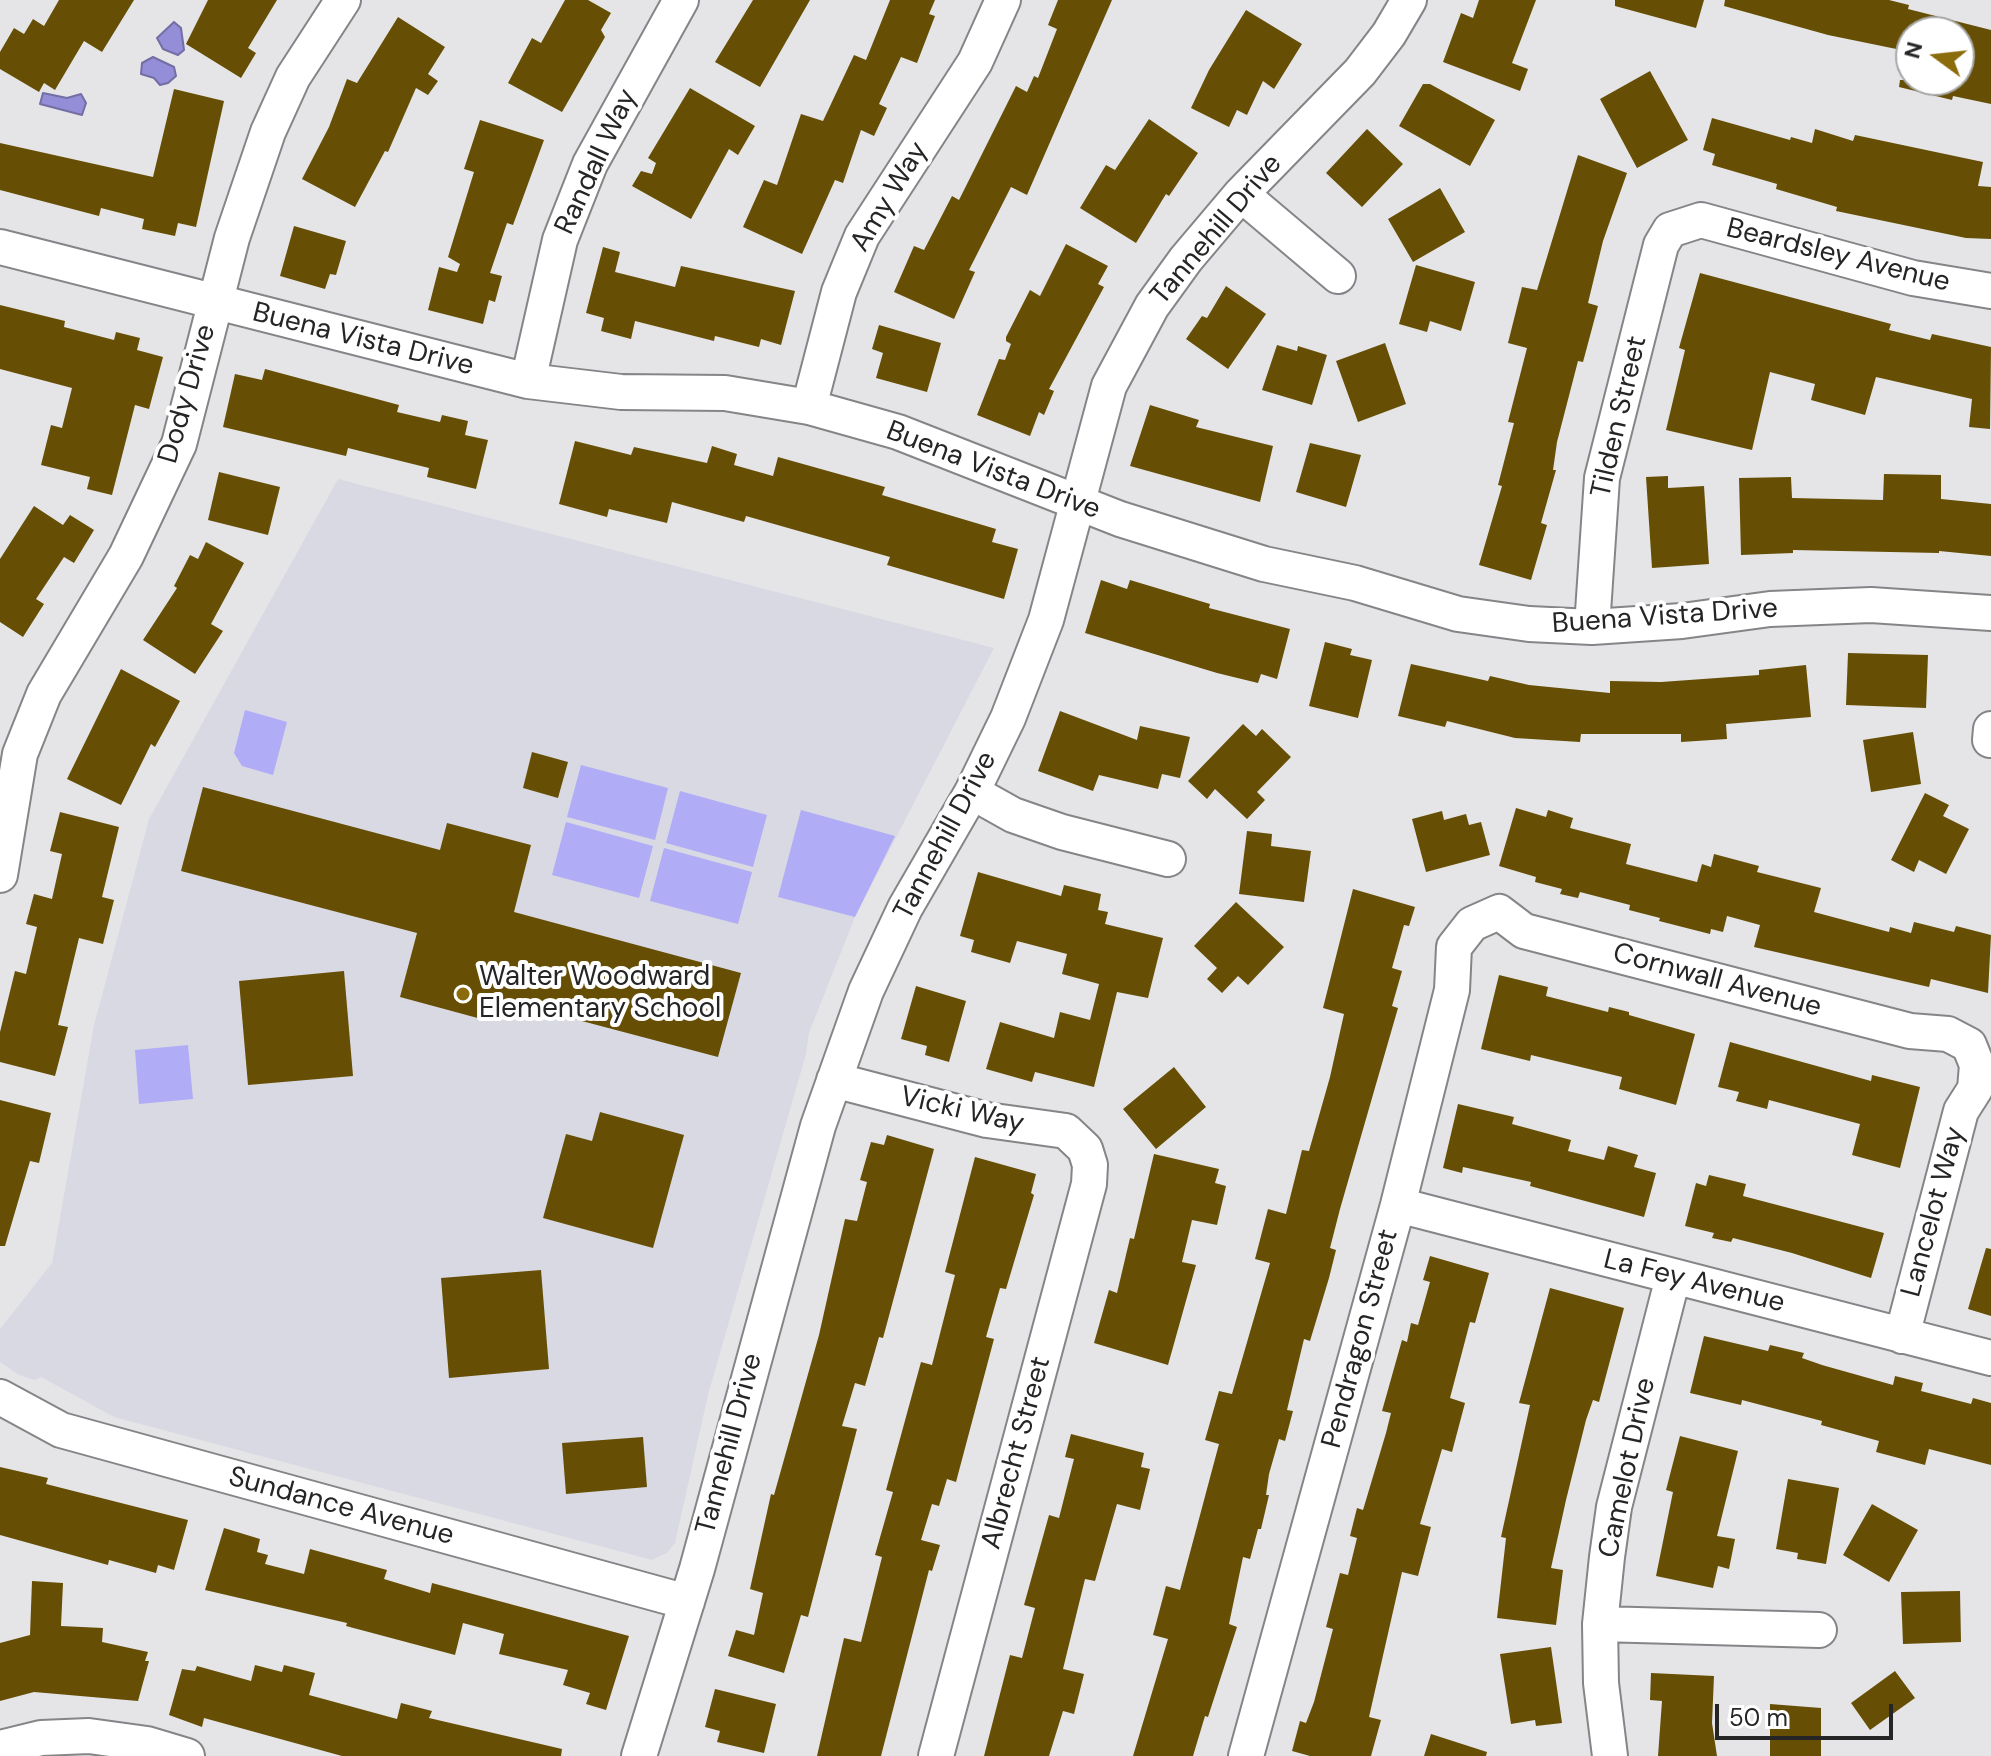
<!DOCTYPE html>
<style>
body{margin:0}
#map{position:relative;width:1991px;height:1756px;overflow:hidden;background:#e5e5e8;font-family:"DM Sans",sans-serif}
canvas{display:block}
.north{position:absolute;left:1895px;top:16px;width:80px;height:80px;box-sizing:border-box;background:#fff;border:2px solid #a8a8a8;border-radius:50%;rotate:285deg;font-size:22px;font-weight:700;line-height:32px;text-align:center;color:#252526}
.north::after{content:'';display:block;margin:auto;width:28px;height:36px;background:#8a6c0d;clip-path:polygon(50% 0,100% 100%,50% 72%,0 100%)}
.scale{position:absolute;left:1715px;top:1704px;width:178px;height:36px;box-sizing:border-box;border:4px solid #252526;border-top:0;padding-left:10px;font-size:24px;line-height:28px;white-space:nowrap;color:#252526;-webkit-text-stroke:6px #fff;paint-order:stroke}
</style>
<div id="map">
<canvas width="1991" height="1756"></canvas>
<div class="north">N</div>
<div class="scale">50 m</div>
</div>
<script>
const g = document.querySelector('canvas').getContext('2d');
g.lineJoin = 'round';
function paint(path, color) { g.fillStyle = color; g.fill(path, 'evenodd'); }
const poly = rows => new Path2D(rows.map(r => 'M' + r).join(''));
function strokePath(path, color, width, dash) { g.strokeStyle = color; g.lineWidth = width; g.lineCap = dash ? 'butt' : 'round'; g.setLineDash(dash || []); g.stroke(path); }
function label(font, color, halo, rows, align = 'center') {
  g.font = font + ' "DM Sans",sans-serif'; g.lineWidth = 8; g.setLineDash([]); g.textBaseline = 'middle'; g.strokeStyle = halo; g.fillStyle = color; for (const [text, x, y, turn = 0] of rows) {
    g.save(); g.translate(x, y); g.rotate((+turn || 0) * Math.PI / 180); g.textAlign = isNaN(turn) ? turn : align; if (halo) g.strokeText(text, 0, 0); g.fillText(text, 0, 0); g.restore();
  }
}
paint(poly([
 [338,479,994,648,855,917,809,1033,806,1054,708,1395,675,1543,667,1553,652,1560,114,1417,41,1377,35,1380,19,1375,0,1362,0,1329,52,1263,94,1025,149,819]
]), '#d9d9e4');
paint(poly([
 [245,710,287,722,273,775,242,766,234,753],
 [581,765,668,788,655,840,567,817],
 [680,791,767,815,753,867,666,843],
 [801,810,895,836,855,917,778,897],
 [566,822,653,846,639,898,552,875],
 [664,848,752,872,738,924,650,901],
 [188,1045,193,1099,139,1104,135,1050]
]), '#b0acf5');
const water = poly([
 [174,22,181,28,184,50,178,55,163,49,157,38,174,22],
 [153,57,174,67,176,76,168,83,160,85,154,78,141,74,142,63,153,57],
 [43,93,67,98,81,94,86,103,82,115,40,104,43,93]
]);
paint(water, '#948ed9');
strokePath(water, '#736ea3', 2);
paint(poly([
 [59,0,134,0,102,52,84,41,55,90,44,83,39,92,0,69,0,52,14,28,24,34,33,19,44,26],
 [208,0,277,0,248,48,256,53,241,78,186,44],
 [565,0,588,0,611,13,601,30,605,37,562,112,508,83,532,38,541,43],
 [753,0,810,0,760,87,715,62],
 [890,0,935,0,929,14,935,16,917,63,901,57,879,104,887,108,874,136,861,130,843,183,835,180,802,254,743,227,764,180,777,185,801,114,823,121,854,55,866,60],
 [1058,0,1112,0,1027,195,1011,187,969,270,975,272,954,319,894,292,914,246,924,250,952,196,959,200,1016,86,1027,92,1034,76,1038,78,1057,29,1048,25],
 [1479,0,1536,0,1512,63,1528,69,1520,91,1443,62,1461,13,1473,18],
 [1615,0,1704,0,1696,28,1615,6],
 [1725,0,1889,0,1909,5,1908,9,1991,30,1991,104,1953,96,1952,100,1899,87,1900,80,1959,80,1959,32,1911,32,1911,52,1828,35,1724,6],
 [1246,10,1302,44,1274,89,1263,81,1247,115,1237,110,1229,127,1191,108,1209,70],
 [398,17,445,47,428,74,438,81,428,95,416,88,388,152,385,151,355,207,302,179,329,127,347,79,357,83],
 [1650,71,1688,140,1637,168,1600,99],
 [1423,84,1430,84,1495,120,1470,166,1399,126],
 [690,88,755,126,738,155,729,149,691,219,632,186,641,171,652,174,656,163,648,158],
 [174,89,224,101,196,227,178,223,175,236,142,229,144,219,101,208,99,216,0,190,0,143,153,177],
 [1712,118,1790,140,1791,137,1812,143,1815,129,1853,141,1855,135,1983,162,1978,186,1991,187,1991,239,1966,238,1836,211,1837,207,1776,189,1777,184,1712,165,1715,154,1703,150],
 [1149,119,1198,153,1169,196,1166,194,1136,243,1080,208,1106,165,1115,170],
 [480,120,544,140,513,225,507,223,490,273,502,276,495,302,489,300,483,324,428,310,439,267,457,272,460,264,448,257,474,172,464,169],
 [1367,129,1403,164,1362,207,1326,173],
 [1578,155,1627,173,1603,241,1588,303,1598,306,1583,362,1578,361,1557,442,1553,470,1556,470,1541,523,1547,525,1531,580,1479,565,1502,486,1498,485,1514,423,1508,422,1527,348,1508,343,1522,287,1537,290],
 [1440,188,1465,232,1413,262,1388,219],
 [294,226,346,241,336,275,330,274,325,289,280,276],
 [1066,244,1108,266,1098,284,1104,287,1049,389,1054,391,1044,415,1039,412,1030,436,977,415,999,359,1005,360,1011,344,1006,341,1006,337,1030,290,1040,296],
 [603,247,620,252,615,272,675,287,681,266,795,291,781,345,761,339,759,347,715,336,714,341,635,321,631,339,601,331,604,318,586,313],
 [1416,265,1475,282,1461,331,1430,321,1427,332,1399,324],
 [1700,273,1891,324,1889,330,1930,340,1932,334,1991,347,1990,429,1969,427,1972,399,1876,377,1865,415,1811,400,1815,384,1770,372,1752,450,1666,430,1685,350,1679,348],
 [1226,286,1266,314,1228,369,1186,339,1202,316,1207,318],
 [0,305,65,321,64,327,114,340,116,332,140,338,137,350,163,357,149,409,135,405,112,495,87,489,90,477,41,465,51,425,62,428,72,388,0,369],
 [879,325,941,343,927,392,876,378,883,353,872,349],
 [1385,343,1406,404,1358,422,1336,361],
 [1277,345,1297,351,1298,346,1327,355,1312,405,1262,390],
 [265,369,399,405,397,412,440,422,442,415,468,421,465,435,488,440,476,489,427,477,429,468,348,448,346,456,223,427,235,374,262,380],
 [1150,405,1199,420,1196,427,1273,446,1260,502,1130,466],
 [575,441,631,455,634,447,707,463,712,446,737,454,734,465,773,476,778,457,885,487,882,495,996,529,992,542,1018,549,1004,599,887,565,890,557,746,516,744,522,672,502,667,523,609,509,607,517,559,504],
 [1310,443,1361,455,1346,507,1296,492],
 [219,472,280,487,268,535,208,520],
 [1884,474,1941,475,1941,499,1991,504,1991,556,1939,551,1939,553,1793,550,1793,553,1741,555,1739,478,1791,477,1792,498,1883,500],
 [1668,476,1668,488,1704,486,1709,564,1652,568,1646,477],
 [34,506,63,525,70,515,94,530,74,563,64,557,36,599,44,604,23,637,0,622,0,559],
 [206,542,244,563,211,624,223,631,195,674,143,640,177,588,174,586,190,555,198,559],
 [1101,580,1127,589,1130,580,1210,604,1209,608,1290,629,1277,679,1261,674,1258,683,1217,673,1085,633],
 [1325,642,1352,649,1350,655,1372,660,1358,718,1309,706],
 [1848,653,1928,655,1926,708,1846,705],
 [1411,664,1488,681,1490,676,1529,685,1610,693,1610,681,1661,682,1759,675,1759,670,1806,665,1811,717,1726,724,1727,739,1681,742,1681,734,1581,734,1580,742,1515,738,1447,721,1445,727,1398,716],
 [121,669,180,701,155,747,151,744,121,805,67,779],
 [1060,711,1137,740,1140,726,1190,737,1180,778,1162,774,1158,789,1099,775,1093,791,1038,771],
 [1243,724,1256,736,1262,729,1291,757,1257,792,1265,800,1247,819,1215,789,1207,799,1188,781],
 [1913,732,1921,784,1871,792,1863,740],
 [532,752,568,762,558,798,523,788],
 [203,787,440,850,447,823,531,845,514,912,741,973,718,1057,491,997,485,1020,400,997,417,933,181,871],
 [1925,793,1949,805,1943,816,1969,829,1946,874,1919,860,1914,872,1891,860],
 [1516,808,1546,817,1548,810,1573,818,1570,828,1631,844,1626,864,1697,882,1702,864,1711,867,1714,854,1759,866,1757,872,1821,888,1814,912,1889,932,1890,927,1911,933,1914,922,1954,932,1956,926,1991,935,1988,993,1931,979,1929,987,1754,947,1760,925,1727,916,1723,932,1711,929,1710,934,1659,921,1660,918,1629,910,1630,905,1580,892,1578,898,1560,894,1562,889,1535,882,1536,877,1499,866],
 [1442,811,1444,820,1466,814,1469,825,1481,822,1490,855,1426,872,1412,819],
 [60,812,119,827,102,897,114,900,103,944,79,938,58,1025,68,1027,55,1076,0,1062,0,1032,15,971,26,974,37,927,26,924,34,894,52,899,62,854,50,851],
 [1247,831,1272,834,1271,846,1311,851,1304,902,1239,894],
 [978,872,1061,896,1064,885,1101,894,1098,910,1108,912,1105,924,1163,938,1148,998,1117,992,1094,1087,1035,1072,1032,1082,986,1069,1000,1022,1054,1038,1060,1012,1090,1020,1099,984,1062,974,1067,954,1017,941,1010,963,971,952,974,940,960,936],
 [1353,889,1415,907,1409,926,1404,925,1392,968,1402,971,1392,1006,1398,1008,1340,1209,1330,1248,1336,1250,1329,1278,1310,1341,1304,1339,1287,1410,1293,1411,1285,1441,1279,1439,1269,1474,1266,1495,1269,1495,1261,1529,1258,1529,1250,1559,1243,1557,1229,1624,1237,1627,1208,1717,1205,1716,1193,1756,1133,1756,1168,1639,1153,1635,1166,1586,1180,1590,1219,1444,1205,1440,1219,1391,1232,1394,1270,1263,1255,1259,1268,1209,1286,1214,1302,1150,1309,1151,1330,1077,1344,1014,1323,1008],
 [1236,902,1284,947,1248,985,1238,976,1222,993,1207,979,1217,968,1194,946],
 [344,971,353,1076,248,1085,239,981],
 [1499,975,1548,987,1546,996,1608,1012,1609,1007,1629,1012,1629,1015,1695,1034,1676,1105,1619,1089,1622,1077,1531,1055,1530,1061,1481,1049],
 [916,986,966,1001,949,1062,925,1055,927,1046,901,1039],
 [1730,1042,1871,1081,1872,1075,1920,1087,1900,1168,1852,1155,1860,1124,1769,1100,1767,1109,1736,1101,1739,1092,1718,1087],
 [1174,1067,1206,1107,1156,1149,1123,1109],
 [0,1100,51,1113,39,1163,30,1161,5,1246,0,1246],
 [1458,1104,1514,1117,1512,1124,1571,1140,1568,1151,1604,1160,1608,1146,1638,1155,1634,1167,1656,1173,1644,1217,1530,1186,1531,1182,1463,1167,1462,1173,1443,1168],
 [600,1112,684,1135,653,1248,543,1218,566,1134,592,1141],
 [887,1135,934,1149,883,1338,879,1337,865,1386,855,1383,842,1426,857,1429,808,1617,801,1615,784,1673,728,1656,736,1630,754,1635,763,1593,750,1589,771,1494,774,1495,819,1335,845,1219,857,1221,867,1182,860,1180,871,1142,884,1145],
 [1154,1154,1219,1169,1215,1183,1226,1186,1217,1225,1192,1220,1182,1262,1196,1265,1168,1365,1094,1343,1109,1290,1117,1293,1130,1238,1134,1239],
 [975,1157,1036,1174,1031,1193,1034,1195,1006,1289,1000,1288,986,1337,994,1339,956,1482,947,1479,939,1506,932,1504,921,1540,940,1545,932,1571,929,1570,881,1756,817,1756,844,1638,861,1642,882,1557,875,1555,893,1492,886,1490,921,1362,932,1365,955,1275,945,1272],
 [1709,1175,1746,1184,1743,1196,1884,1233,1871,1278,1792,1253,1733,1238,1731,1242,1712,1238,1714,1233,1685,1226,1696,1183,1706,1186],
 [1986,1248,1991,1249,1991,1316,1968,1309],
 [1430,1256,1489,1273,1475,1323,1470,1322,1450,1398,1465,1403,1452,1452,1442,1449,1420,1524,1431,1527,1418,1576,1402,1572,1369,1717,1381,1720,1371,1756,1310,1756,1292,1751,1300,1721,1306,1723,1314,1702,1333,1629,1326,1627,1340,1573,1348,1575,1357,1538,1350,1536,1357,1508,1363,1510,1386,1433,1391,1413,1382,1411,1402,1340,1407,1342,1411,1323,1418,1325,1430,1282,1423,1280],
 [541,1270,549,1369,449,1378,441,1278],
 [1550,1288,1624,1308,1599,1402,1593,1400,1586,1420,1566,1500,1551,1568,1563,1570,1556,1625,1497,1618,1506,1538,1501,1537,1530,1405,1519,1403],
 [1704,1336,1768,1351,1770,1345,1804,1353,1802,1358,1822,1365,1893,1385,1895,1376,1923,1383,1921,1391,1971,1404,1973,1398,1991,1403,1991,1465,1929,1449,1925,1465,1876,1452,1879,1441,1821,1425,1822,1421,1742,1400,1741,1405,1690,1393],
 [1071,1434,1144,1453,1141,1467,1150,1469,1140,1510,1117,1504,1095,1581,1085,1579,1063,1669,1084,1674,1074,1714,1063,1711,1049,1756,984,1756,1010,1655,1022,1658,1035,1608,1024,1605,1049,1515,1059,1518,1074,1459,1065,1457],
 [1680,1436,1738,1451,1717,1536,1735,1539,1729,1569,1718,1566,1713,1588,1656,1576,1673,1492,1666,1490],
 [643,1437,647,1487,566,1494,562,1443],
 [0,1467,48,1478,46,1484,188,1520,174,1570,158,1565,156,1573,109,1560,108,1565,0,1535],
 [1788,1479,1839,1488,1826,1564,1797,1559,1798,1553,1776,1549],
 [1872,1504,1918,1530,1889,1582,1843,1555],
 [224,1528,260,1539,257,1552,268,1555,265,1564,304,1574,310,1549,387,1570,384,1579,430,1593,432,1583,629,1636,606,1710,586,1704,590,1693,563,1685,568,1670,499,1654,504,1634,463,1623,455,1655,346,1626,347,1623,205,1590],
 [32,1581,63,1583,61,1626,103,1628,102,1642,148,1652,145,1661,149,1661,138,1701,34,1692,0,1701,0,1643,30,1635],
 [1960,1591,1961,1642,1903,1644,1901,1592],
 [1551,1647,1562,1723,1536,1726,1535,1720,1511,1724,1500,1654],
 [255,1665,282,1672,284,1665,315,1673,309,1695,397,1719,401,1703,432,1711,429,1718,562,1749,561,1756,342,1756,204,1718,202,1727,169,1715,182,1669,195,1671,197,1666,251,1681],
 [1895,1671,1915,1698,1870,1730,1851,1703],
 [1651,1673,1714,1676,1712,1723,1717,1756,1658,1756,1662,1701,1650,1700],
 [715,1689,776,1704,764,1753,717,1742,720,1731,705,1727],
 [1770,1704,1821,1708,1821,1756,1770,1756],
 [1431,1734,1487,1752,1486,1756,1424,1756]
]), '#664f04');
const minor = poly([
 [1241,194,1338,276],
 [0,247,528,381,621,392,725,393,809,407,898,432,1120,519,1264,564,1355,583,1458,614,1529,624,1592,627,1682,621,1770,609,1871,605,1991,613],
 [528,381,560,240,590,164,681,0],
 [809,407,839,292,862,236,975,62,1003,0],
 [1592,627,1602,478,1661,245,1670,230,1701,220,1913,278,1991,291],
 [1990,740,1991,729],
 [972,792,1013,815,1062,832,1168,859],
 [0,875,20,754,44,694,126,556,179,444,232,238,268,132,293,77,343,0],
 [834,1080,987,1120,1066,1131,1085,1149,1090,1165,1089,1184,936,1756],
 [1398,1205,1991,1358],
 [0,1397,61,1430,687,1602],
 [1600,1624,1819,1630],
 [0,1748,41,1738,89,1736,147,1744,187,1756],
 [639,1756,697,1569,818,1126,866,991,905,908,972,792,1008,718,1046,620,1109,386,1152,306,1186,259,1241,194,1360,72,1389,34,1409,0],
 [1246,1756,1398,1205,1452,990,1454,947,1472,924,1499,912,1524,931,1910,1031,1948,1034,1969,1045,1977,1065,1975,1089,1961,1111,1902,1336],
 [1610,1756,1601,1683,1600,1624,1607,1557,1614,1507,1673,1277]
]);
strokePath(minor, '#858588', 38);
strokePath(minor, '#fff', 34);
for (const [x, y, r, color] of [
 [463,994,8,"#8a6c0d"]
]) { const dot = new Path2D(); dot.arc(x, y, r, 0, 2 * Math.PI); g.fillStyle = color; g.fill(dot); strokePath(dot, '#fff', 3); }
label('28px', '#252526', '#fff', [
 ["Randall Way",597,162,-65],
 ["Amy Way",890,197,-59],
 ["Tannehill Drive",1217,230,-50],
 ["Beardsley Avenue",1838,256,14],
 ["Buena Vista Drive",363,340,14],
 ["Dody Drive",188,394,-74],
 ["Tilden Street",1620,417,-77],
 ["Buena Vista Drive",993,471,21],
 ["Buena Vista Drive",1665,617,-4],
 ["Tannehill Drive",946,836,-62],
 ["Cornwall Avenue",1717,981,15],
 ["Vicki Way",962,1111,13],
 ["Lancelot Way",1934,1212,-75],
 ["La Fey Avenue",1694,1282,14],
 ["Pendragon Street",1361,1339,-75],
 ["Tannehill Drive",730,1444,-75],
 ["Albrecht Street",1017,1453,-75],
 ["Camelot Drive",1628,1468,-78],
 ["Sundance Avenue",341,1507,15]
]);
label('28px', '#252526', '#fff', [
 ["Walter Woodward",479,978],
 ["Elementary School",479,1010]
], 'left');
</script>
